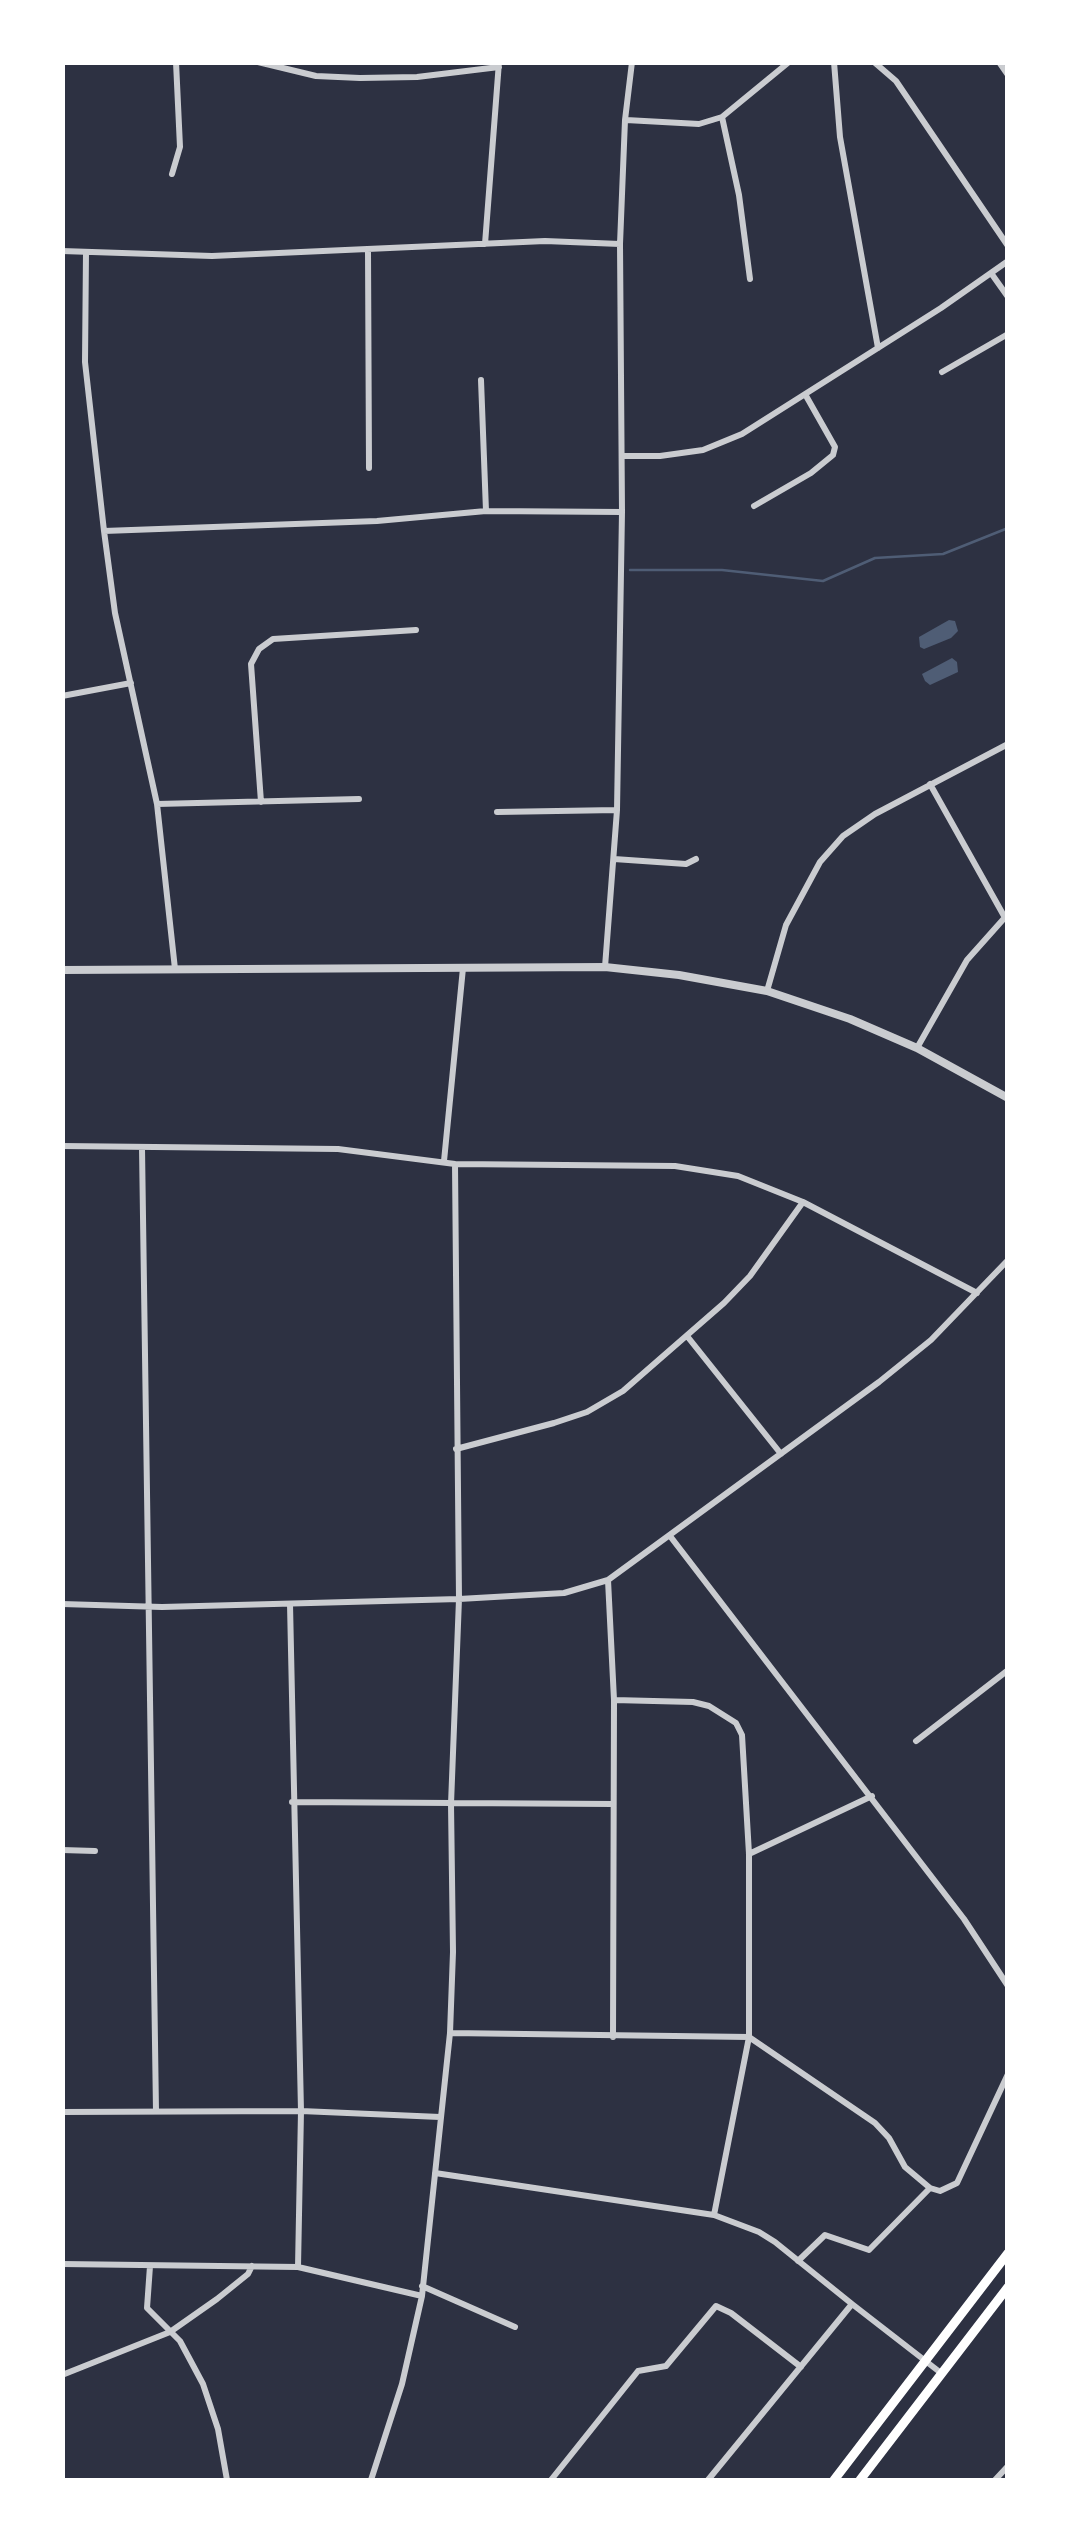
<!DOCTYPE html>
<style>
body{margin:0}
#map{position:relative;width:1070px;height:2543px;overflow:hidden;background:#2d3142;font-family:Spectral,serif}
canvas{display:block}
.frame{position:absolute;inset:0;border:65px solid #fff;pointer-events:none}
</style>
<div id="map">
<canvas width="1070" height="2543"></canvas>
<div class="frame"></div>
</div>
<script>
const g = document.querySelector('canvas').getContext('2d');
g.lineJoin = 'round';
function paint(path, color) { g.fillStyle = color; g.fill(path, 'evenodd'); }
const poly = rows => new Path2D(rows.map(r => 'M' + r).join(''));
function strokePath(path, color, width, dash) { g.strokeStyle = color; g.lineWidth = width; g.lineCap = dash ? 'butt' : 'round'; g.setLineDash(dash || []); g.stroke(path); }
paint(poly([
 [949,620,955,621,958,631,951,638,924,649,920,647,919,637],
 [952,658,957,662,958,672,930,685,925,681,922,674]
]), '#4f5d75');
strokePath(poly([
 [630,570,722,570,823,581,875,558,943,554,1008,528]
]), '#4f5d75', 2.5);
strokePath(poly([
 [258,62,316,76,360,78,417,77,499,67],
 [834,62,840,137,878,348],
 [874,62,896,81,1008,246],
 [999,62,1008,75],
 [722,117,739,195,750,279],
 [626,120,699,124,722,117,789,62],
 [172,174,180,147,176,62],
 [485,244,499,62],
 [368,250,369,468],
 [62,251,212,256,545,241,620,244],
 [86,252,85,362,104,531,115,613,157,804,175,969],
 [991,273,1008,297],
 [942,372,1008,334],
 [481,380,486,511],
 [623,456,660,456,703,450,742,434,941,308,1008,261],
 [754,506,811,473,833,455,835,447,805,394],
 [104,531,377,521,486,511,622,512],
 [62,696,131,683],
 [930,784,1004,916],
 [261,802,251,664,259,649,273,639,416,630],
 [157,804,359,799],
 [497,812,617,810],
 [614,859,686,864,696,859],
 [605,967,617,810,622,512,620,244,625,120,632,62],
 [767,991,786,925,820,862,843,836,875,814,1008,744],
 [917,1048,967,960,1008,914],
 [62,1146,338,1149,455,1164,459,1599,162,1607,62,1604],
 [142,1148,156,2111],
 [444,1161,463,968],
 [455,1164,675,1166,738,1176,803,1202,977,1293],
 [687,1336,781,1454],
 [456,1449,554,1423,587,1412,623,1391,724,1303,750,1276,803,1202],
 [670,1536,964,1919,1008,1986],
 [608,1580,614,1700,693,1702,709,1706,736,1723,742,1735,749,1854,749,2037,875,2123,889,2138,905,2167,930,2188,940,2191,957,2183,1008,2074],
 [290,1604,301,2111,298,2267],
 [916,1741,1008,1670],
 [292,1802,613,1804],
 [62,1850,95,1851],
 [749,1854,872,1796],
 [450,2033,749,2037,714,2215],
 [613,2037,614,1700],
 [62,2112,301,2111,440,2117],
 [435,2173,714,2215,759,2232,775,2242,852,2304],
 [798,2261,825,2235,869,2250,930,2188],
 [62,2264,298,2267,422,2296],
 [150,2266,147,2308,180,2341,203,2384,218,2429,227,2480],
 [422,2286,515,2327],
 [62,2375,170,2332,217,2299,248,2274,252,2266],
 [371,2480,402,2384,422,2296,450,2033,453,1952,451,1804,459,1599,564,1593,608,1580,879,1382,931,1340,1008,1260],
 [551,2480,638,2371,666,2366,716,2306,731,2313,801,2367],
 [708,2480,852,2304,941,2373],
 [995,2480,1008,2466]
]), '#caccd0', 6);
strokePath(poly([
 [62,970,605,967,679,975,767,991,850,1019,917,1048,1008,1098]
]), '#caccd0', 8);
strokePath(poly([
 [834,2480,1008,2253],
 [860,2480,1008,2287]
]), '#fff', 9);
</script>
